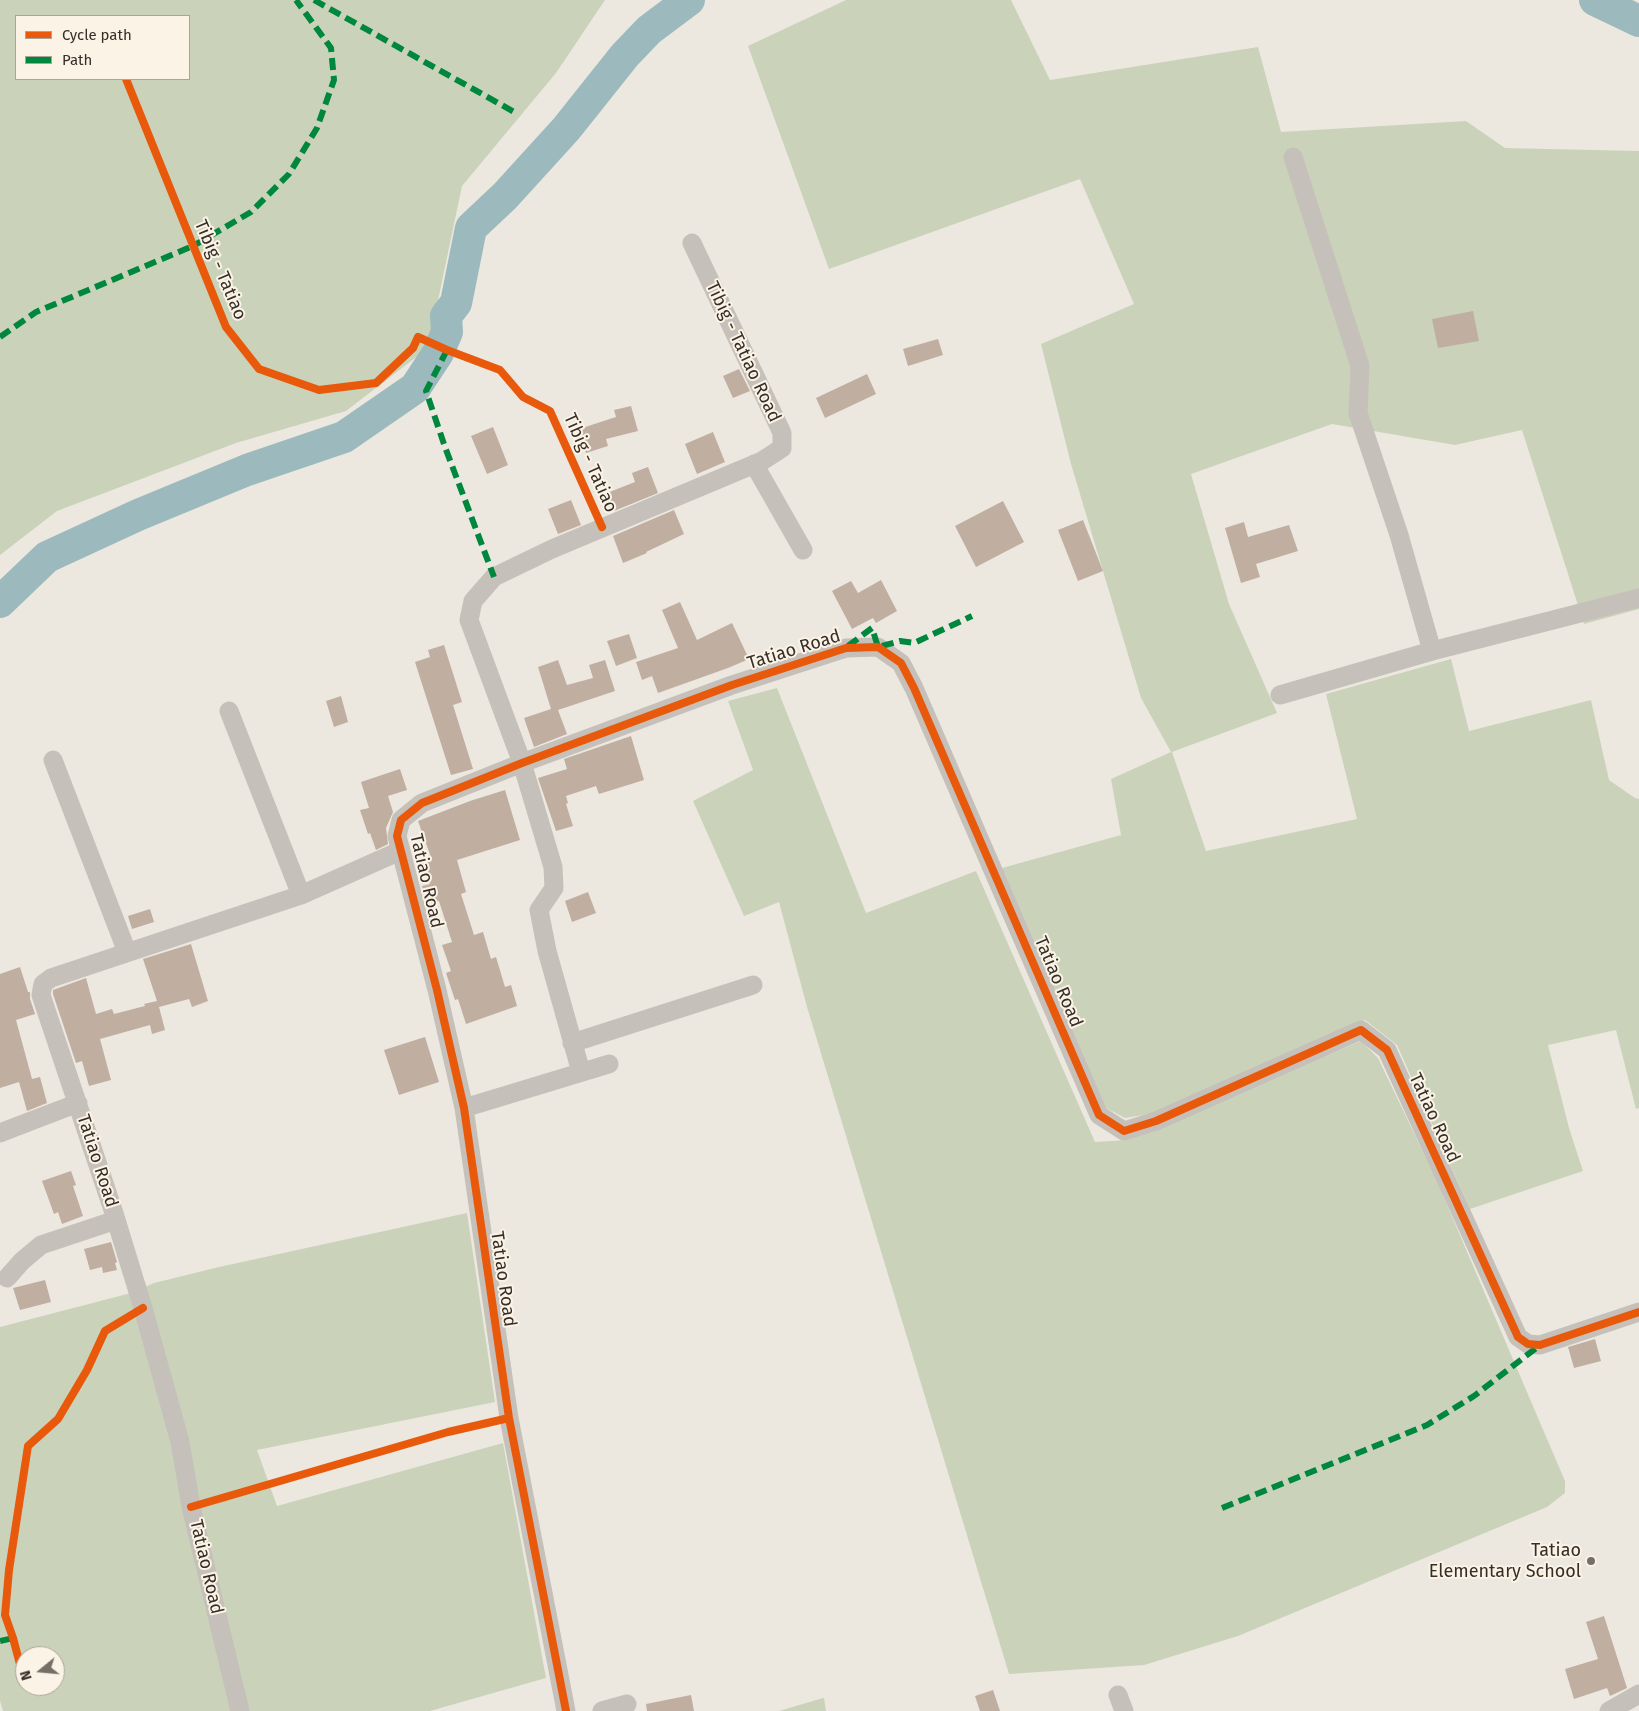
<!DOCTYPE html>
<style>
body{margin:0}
#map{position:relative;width:1639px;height:1711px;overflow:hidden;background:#ece8e0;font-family:"Fira Sans",sans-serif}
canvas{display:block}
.legend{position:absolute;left:15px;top:15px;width:175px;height:65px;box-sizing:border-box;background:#faf3e6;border:1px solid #aca49a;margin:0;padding:6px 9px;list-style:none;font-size:15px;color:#362e27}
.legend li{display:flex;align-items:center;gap:10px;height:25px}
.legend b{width:25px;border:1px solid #aca49a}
.north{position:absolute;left:15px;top:1646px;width:50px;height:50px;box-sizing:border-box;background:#faf3e6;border:1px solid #aca49a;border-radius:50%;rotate:253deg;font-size:14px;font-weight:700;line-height:20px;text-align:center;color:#362e27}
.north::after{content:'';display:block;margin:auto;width:18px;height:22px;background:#766f68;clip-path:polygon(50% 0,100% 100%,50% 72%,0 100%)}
</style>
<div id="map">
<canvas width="1639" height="1711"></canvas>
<ul class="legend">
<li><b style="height:6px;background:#e8590c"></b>Cycle path</li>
<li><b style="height:6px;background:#00873e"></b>Path</li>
</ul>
<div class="north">N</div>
</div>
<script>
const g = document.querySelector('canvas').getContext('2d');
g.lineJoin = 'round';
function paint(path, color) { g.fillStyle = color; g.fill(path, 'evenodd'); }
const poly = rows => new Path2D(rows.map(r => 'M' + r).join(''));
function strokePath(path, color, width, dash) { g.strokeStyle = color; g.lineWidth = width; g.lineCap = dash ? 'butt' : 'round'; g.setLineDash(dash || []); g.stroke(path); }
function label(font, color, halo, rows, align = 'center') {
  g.font = font + ' "Fira Sans",sans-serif'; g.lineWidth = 4; g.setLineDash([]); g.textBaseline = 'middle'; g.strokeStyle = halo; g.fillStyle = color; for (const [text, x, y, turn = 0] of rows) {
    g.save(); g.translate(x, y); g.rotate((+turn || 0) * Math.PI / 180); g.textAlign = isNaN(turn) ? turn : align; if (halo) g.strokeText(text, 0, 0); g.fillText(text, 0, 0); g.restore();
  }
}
paint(poly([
 [0,0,605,0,556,73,462,186,428,348,346,411,236,443,57,511,0,555],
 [16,16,189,16,189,79,16,79],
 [846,0,1011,0,1050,80,1258,47,1281,132,1466,121,1505,148,1639,151,1639,609,1584,624,1522,430,1455,445,1332,424,1191,474,1229,604,1277,713,1172,752,1206,851,1357,819,1326,694,1451,659,1469,731,1591,700,1609,780,1635,798,1639,799,1639,1108,1636,1109,1616,1030,1548,1045,1569,1128,1583,1171,1470,1209,1397,1045,1365,1020,1150,1114,1125,1118,1106,1108,1002,868,1121,835,1111,779,1171,752,1141,698,1071,464,1041,344,1134,304,1080,179,829,269,748,46],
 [777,688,866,913,976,871,1095,1142,1126,1140,1361,1041,1378,1058,1436,1179,1565,1481,1565,1493,1547,1507,1238,1636,1144,1665,1009,1674,807,1007,779,902,744,916,693,801,753,770,728,701],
 [467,1213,495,1402,257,1450,277,1506,503,1443,546,1678,430,1711,3,1711,0,1701,0,1327,131,1293,154,1283,219,1267],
 [25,1656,55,1656,55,1686,25,1686],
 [824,1698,826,1711,779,1711,823,1698]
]), '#cad3ba');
strokePath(poly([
 [1595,0,1639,21],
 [0,602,47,557,138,515,247,470,344,437,415,388,438,353,447,332,446,316,456,303,471,228,505,196,566,129,625,55,649,30,689,0]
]), '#9cbabe', 32);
paint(poly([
 [1473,311,1479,341,1438,348,1432,319],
 [938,339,943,355,908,366,903,349],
 [739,369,750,391,733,398,723,376],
 [867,374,876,394,825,418,816,398],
 [631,406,638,431,606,439,608,446,586,453,579,429,616,417,614,410],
 [493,427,508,465,487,474,471,436],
 [713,432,725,462,697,474,685,444],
 [648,467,658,493,614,511,607,493,635,482,632,473],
 [571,500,581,525,558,534,548,509],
 [1003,501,1024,542,976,567,955,526],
 [674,510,684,534,646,552,647,553,623,563,613,536],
 [1083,520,1103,571,1078,581,1058,530],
 [1244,522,1248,537,1289,525,1298,551,1256,564,1260,577,1241,583,1225,528],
 [881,580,897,611,876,623,873,618,852,629,832,591,851,581,858,593],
 [680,602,697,640,732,623,749,659,728,668,658,693,652,676,642,680,636,662,678,648,662,610],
 [629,634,637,658,616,666,607,641],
 [444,645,462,702,453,705,473,769,451,775,415,662,430,657,428,650],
 [558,660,567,685,593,678,589,665,605,660,615,691,558,710,567,734,534,747,524,718,551,709,538,667],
 [341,696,348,722,334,727,326,701],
 [631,736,644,780,599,794,596,786,566,796,568,803,566,804,573,826,556,831,538,778,567,769,564,759],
 [400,769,407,790,388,796,393,812,386,828,388,844,376,850,370,833,368,834,360,810,369,808,361,782],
 [505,790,520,840,457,860,466,892,461,894,474,935,483,932,491,959,496,957,505,987,511,985,517,1006,466,1024,458,999,455,1000,446,973,451,971,442,945,452,942,439,901,426,904,422,886,430,884,423,863,432,860,418,821,470,801],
 [588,892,596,913,572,922,565,901],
 [150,909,154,922,132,929,128,916],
 [191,944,208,1001,192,1007,189,999,159,1007,165,1030,152,1034,150,1025,100,1039,111,1080,89,1086,82,1061,76,1063,53,994,53,990,86,978,96,1014,112,1009,114,1014,145,1006,144,1004,157,1001,143,959],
 [20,967,28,992,30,992,30,999,35,1014,16,1020,32,1079,40,1077,47,1103,27,1111,19,1082,0,1088,0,974],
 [425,1037,439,1082,399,1095,384,1050],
 [71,1171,76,1185,73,1186,83,1216,62,1224,58,1212,54,1214,42,1181],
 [111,1242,117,1262,115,1263,117,1270,103,1273,102,1267,90,1270,84,1249],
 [45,1280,51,1302,20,1310,13,1288],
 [1595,1339,1601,1361,1574,1368,1568,1347],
 [1604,1616,1627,1688,1610,1696,1607,1688,1574,1699,1565,1669,1598,1659,1586,1622],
 [993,1690,1000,1711,980,1711,975,1696],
 [691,1695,694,1711,647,1711,646,1704]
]), '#c0aea1');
strokePath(poly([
 [1293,157,1360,366,1358,413,1399,535,1432,651],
 [754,464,803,550],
 [1280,695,1432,651,1639,598],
 [229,711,301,895],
 [53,760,127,952],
 [572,1043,753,985],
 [581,1072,547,951,539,910,554,888,553,867,522,763,469,620,473,601,494,577,552,549,762,461,782,448,782,433,692,243],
 [464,1108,609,1064],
 [0,1133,78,1103],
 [7,1278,22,1261,41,1245,116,1220],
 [1118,1695,1124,1711],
 [240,1711,191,1507,180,1442,143,1308,113,1210,41,995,43,984,51,978,301,895,400,851],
 [566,1711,509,1418,464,1108,437,990,397,836,401,820,422,803,522,763,732,685,846,648,878,647,901,663,914,688,1099,1115,1124,1131,1156,1121,1361,1030,1387,1050,1518,1337,1528,1344,1540,1345,1639,1312],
 [602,1711,627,1704],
 [1609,1711,1639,1694]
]), '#c5c0b9', 19);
strokePath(poly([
 [314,0,516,113],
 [0,337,36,312,193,246,251,212,289,174,317,128,334,80,331,48,296,0],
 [447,350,426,391,445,447,494,577],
 [848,646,872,628,878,647,900,641,914,643,972,616],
 [1222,1508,1427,1425,1474,1396,1540,1345],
 [0,1641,13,1638]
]), '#00873e', 6, [12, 6]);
strokePath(poly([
 [126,79,226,327,259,369,319,390,376,383,413,348,418,337,447,350,500,370,523,397,550,411,602,527],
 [191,1507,448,1432,509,1418],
 [25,1683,13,1638,5,1615,9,1570,28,1446,58,1419,87,1370,105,1331,143,1308],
 [566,1711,509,1418,464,1108,437,990,397,836,401,820,422,803,522,763,732,685,846,648,878,647,901,663,914,688,1099,1115,1124,1131,1156,1121,1361,1030,1387,1050,1518,1337,1528,1344,1540,1345,1639,1312]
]), '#e8590c', 8);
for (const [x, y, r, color] of [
 [1591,1561,5,"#766f68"]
]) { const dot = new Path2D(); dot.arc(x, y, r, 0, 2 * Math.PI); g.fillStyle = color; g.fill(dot); strokePath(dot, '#faf3e6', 2); }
label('18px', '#362e27', '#faf3e6', [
 ["Tibig - Tatiao",220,270,67],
 ["Tibig - Tatiao Road",743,352,65],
 ["Tibig - Tatiao",590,463,66],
 ["Tatiao Road",794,650,-17],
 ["Tatiao Road",426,881,77],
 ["Tatiao Road",1058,982,67],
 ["Tatiao Road",1434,1118,65],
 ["Tatiao Road",97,1161,72],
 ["Tatiao Road",503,1279,82],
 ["Tatiao Road",206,1567,77]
]);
label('18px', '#362e27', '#faf3e6', [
 ["Tatiao",1581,1551],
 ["Elementary School",1581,1572]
], 'right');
</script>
